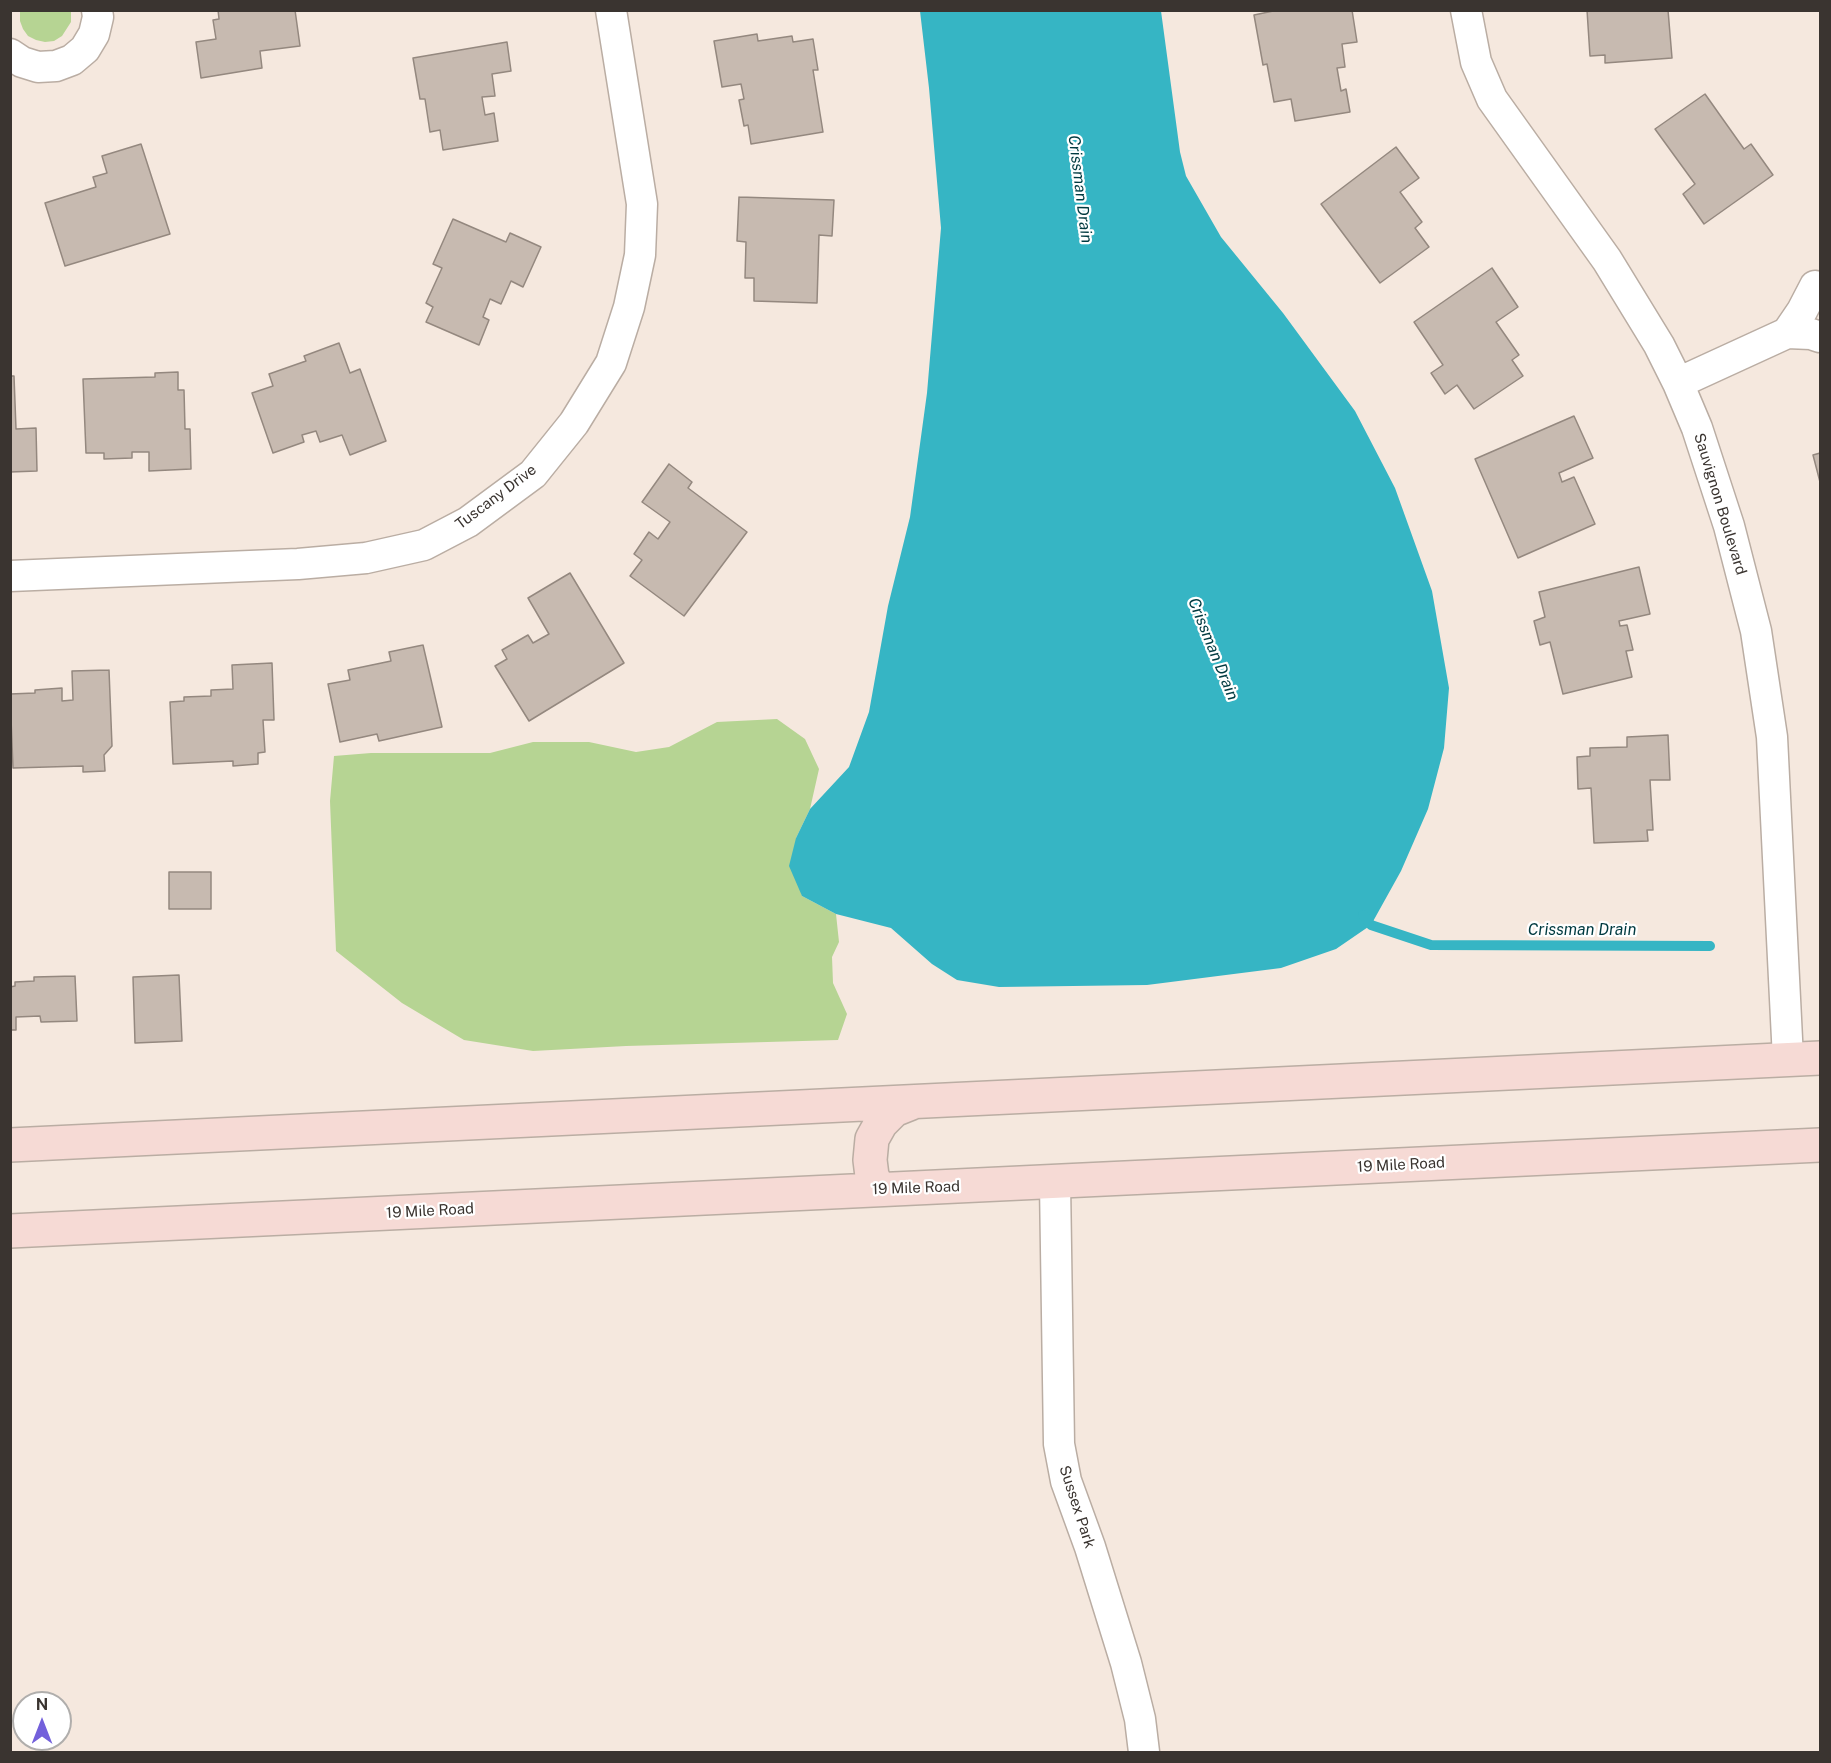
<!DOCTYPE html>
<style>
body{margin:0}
#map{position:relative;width:1831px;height:1763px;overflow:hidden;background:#f5e8de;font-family:"Public Sans",sans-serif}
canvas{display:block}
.frame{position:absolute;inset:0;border:12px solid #3a3430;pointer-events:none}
.north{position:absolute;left:12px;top:1691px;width:60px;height:60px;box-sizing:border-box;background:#fff;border:2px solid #b0aeac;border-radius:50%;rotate:0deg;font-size:16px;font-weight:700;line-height:24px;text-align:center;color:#3a3430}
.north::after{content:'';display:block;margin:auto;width:21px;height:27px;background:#7360db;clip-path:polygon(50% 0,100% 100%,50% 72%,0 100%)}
</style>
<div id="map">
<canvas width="1831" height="1763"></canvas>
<div class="frame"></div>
<div class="north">N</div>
</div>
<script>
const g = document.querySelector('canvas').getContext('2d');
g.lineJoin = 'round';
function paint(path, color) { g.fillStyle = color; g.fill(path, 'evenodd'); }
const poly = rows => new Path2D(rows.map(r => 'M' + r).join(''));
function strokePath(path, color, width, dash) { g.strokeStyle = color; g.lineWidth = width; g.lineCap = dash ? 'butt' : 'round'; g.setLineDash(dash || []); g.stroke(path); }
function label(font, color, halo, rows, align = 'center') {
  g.font = font + ' "Public Sans",sans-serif'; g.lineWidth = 4.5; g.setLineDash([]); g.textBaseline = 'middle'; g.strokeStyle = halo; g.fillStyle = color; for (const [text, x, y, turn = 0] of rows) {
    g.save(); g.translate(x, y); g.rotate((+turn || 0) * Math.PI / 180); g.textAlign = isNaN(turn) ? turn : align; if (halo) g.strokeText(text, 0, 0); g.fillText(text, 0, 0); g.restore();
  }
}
paint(poly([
 [20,10,71,11,71,22,62,36,54,41,45,42,36,40,28,36,23,29,20,21],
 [777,719,805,739,819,769,810,809,796,838,802,896,836,914,839,942,832,957,833,983,847,1014,838,1040,626,1046,533,1051,464,1040,402,1003,336,951,330,801,334,756,371,753,490,753,533,742,589,742,636,752,669,747,717,722]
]), '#b6d493');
paint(poly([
 [920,11,1161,11,1180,152,1186,176,1221,237,1283,313,1355,411,1395,488,1432,591,1449,688,1444,748,1428,809,1401,871,1371,925,1336,949,1281,968,1147,985,999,987,957,980,932,964,891,928,836,914,802,896,789,866,796,838,810,809,849,767,869,712,888,606,910,517,927,393,941,228,929,88]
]), '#36b5c4');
strokePath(poly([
 [1363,915,1371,925,1431,945,1710,946]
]), '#36b5c4', 10);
const building = poly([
 [218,10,295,10,300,46,260,51,262,68,201,78,196,42,216,39,213,20,219,19,218,10],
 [1278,10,1352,10,1357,42,1342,44,1345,67,1337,68,1341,91,1346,89,1350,112,1295,121,1291,99,1274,102,1267,64,1263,65,1254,15,1278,10],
 [1587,10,1668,10,1672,58,1605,63,1605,55,1590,56,1587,10],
 [757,34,758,41,792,36,793,42,813,39,818,70,813,70,823,132,751,144,748,125,744,126,739,100,744,99,741,84,722,87,714,41,757,34],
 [507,42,511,71,492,74,495,96,482,97,485,115,494,113,498,141,443,150,440,130,430,132,425,99,420,99,413,58,507,42],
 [1705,94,1744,149,1751,144,1773,175,1704,224,1683,194,1695,184,1655,129,1705,94],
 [141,144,170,234,65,266,45,203,96,187,93,177,107,173,102,156,141,144],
 [1396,147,1419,178,1400,192,1422,222,1415,228,1429,247,1380,283,1321,204,1396,147],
 [739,197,834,200,832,236,819,235,817,303,754,301,754,278,745,278,746,242,737,241,739,197],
 [453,219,506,242,510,233,541,247,523,287,511,281,501,304,490,299,483,317,489,320,479,345,426,322,433,307,426,303,442,268,433,264,453,219],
 [1492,268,1518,307,1496,322,1519,355,1512,360,1523,376,1474,409,1457,385,1445,394,1431,373,1443,365,1414,322,1492,268],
 [339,343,350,373,360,369,386,441,350,455,342,435,320,442,316,431,302,435,304,442,273,453,252,393,273,386,269,374,306,361,304,356,339,343],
 [178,372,178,390,184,390,185,429,190,429,191,469,149,471,149,452,132,452,132,458,104,459,104,453,86,453,83,379,155,377,155,373,178,372],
 [10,376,14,376,16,429,36,428,37,471,10,472,10,376],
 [1574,416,1593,458,1559,473,1562,482,1574,477,1595,524,1518,558,1475,459,1574,416],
 [1820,453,1820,482,1813,455,1820,453],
 [669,464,692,482,688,488,747,532,684,616,630,576,642,560,634,554,649,532,658,539,670,522,642,502,669,464],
 [1639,567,1650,614,1619,621,1620,626,1627,625,1633,650,1626,651,1632,677,1563,694,1550,642,1540,645,1534,621,1545,617,1539,592,1639,567],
 [570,573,624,663,529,721,495,666,507,659,502,650,528,635,533,643,549,634,528,598,570,573],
 [423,645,442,727,379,741,377,734,340,742,328,684,350,680,348,670,391,661,389,652,423,645],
 [272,663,274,720,263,720,265,752,258,753,258,764,233,766,233,761,173,764,170,702,184,701,184,697,211,696,211,690,233,689,232,665,272,663],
 [109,670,112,746,104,755,105,771,83,772,83,766,13,768,10,694,35,693,35,690,62,688,62,701,73,700,72,671,109,670],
 [1668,735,1670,780,1650,780,1653,830,1647,830,1648,841,1594,843,1591,788,1578,789,1577,757,1590,756,1590,748,1627,747,1627,737,1668,735],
 [169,872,211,872,211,909,169,909,169,872],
 [179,975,182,1041,135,1043,133,977,179,975],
 [75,976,77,1021,41,1022,40,1016,16,1017,16,1030,10,1030,10,987,15,986,15,982,34,981,34,977,75,976]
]);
paint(building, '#c7bab0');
strokePath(building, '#94887f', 1.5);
const street = poly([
 [1466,10,1476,62,1492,99,1607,260,1659,345,1678,383,1697,428,1729,526,1756,631,1772,737,1788,1059],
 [10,54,22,62,38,67,56,66,72,60,85,49,94,34,98,17,97,10],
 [1787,333,1802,311,1815,286],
 [1678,383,1787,333,1811,334,1820,337],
 [10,576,298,564,366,558,424,545,468,522,533,474,574,423,611,363,629,307,640,255,642,204,611,10],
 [1055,1183,1059,1444,1066,1481,1090,1547,1126,1663,1140,1719,1144,1752]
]);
const secondary = poly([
 [10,1145,1820,1058],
 [879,1189,872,1176,870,1160,872,1139,881,1123,894,1110,914,1102],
 [10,1231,1820,1145]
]);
strokePath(street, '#baada3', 33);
strokePath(secondary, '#baada3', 36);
strokePath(street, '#fff', 30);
strokePath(secondary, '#f6dad5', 33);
label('15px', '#3a3430', '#fff', [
 ["Tuscany Drive",496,497,-37],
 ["Sauvignon Boulevard",1720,504,73],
 ["19 Mile Road",1401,1165,-3],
 ["19 Mile Road",916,1188,-2],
 ["19 Mile Road",430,1211,-3],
 ["Sussex Park",1077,1507,72]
]);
label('italic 16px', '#003a40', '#fff', [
 ["Crissman Drain",1080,189,83],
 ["Crissman Drain",1213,649,68],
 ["Crissman Drain",1582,930]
]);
</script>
